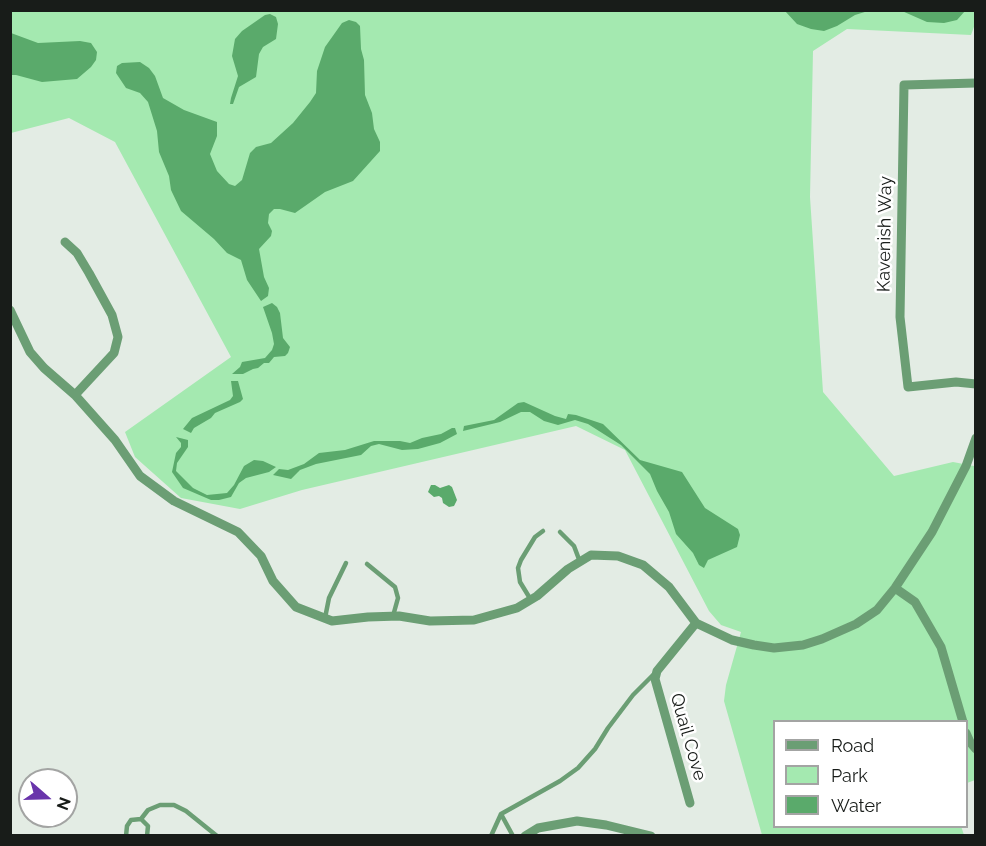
<!DOCTYPE html>
<style>
body{margin:0}
#map{position:relative;width:986px;height:846px;overflow:hidden;background:#e3ece4;font-family:Raleway,sans-serif}
canvas{display:block}
.frame{position:absolute;inset:0;border:12px solid #181c19;pointer-events:none}
.legend{position:absolute;left:773px;top:720px;width:195px;height:108px;box-sizing:border-box;background:#fff;border:2px solid #a3a4a3;margin:0;padding:8px 10px;list-style:none;font-size:18px;color:#181c19}
.legend li{display:flex;align-items:center;gap:12px;height:30px}
.legend b{width:30px;border:2px solid #a3a4a3}
.north{position:absolute;left:18px;top:768px;width:60px;height:60px;box-sizing:border-box;background:#fff;border:2px solid #a3a4a3;border-radius:50%;rotate:110deg;font-size:16px;font-weight:700;line-height:24px;text-align:center;color:#181c19}
.north::after{content:'';display:block;margin:auto;width:21px;height:27px;background:#6934ab;clip-path:polygon(50% 0,100% 100%,50% 72%,0 100%)}
</style>
<div id="map">
<canvas width="986" height="846"></canvas>
<div class="frame"></div>
<ul class="legend">
<li><b style="height:8px;background:#6b9e74"></b>Road</li>
<li><b style="height:16px;background:#a4e9b0"></b>Park</li>
<li><b style="height:16px;background:#5aaa6b"></b>Water</li>
</ul>
<div class="north">N</div>
</div>
<script>
const g = document.querySelector('canvas').getContext('2d');
g.lineJoin = 'round';
function paint(path, color) { g.fillStyle = color; g.fill(path, 'evenodd'); }
const poly = rows => new Path2D(rows.map(r => 'M' + r).join(''));
function strokePath(path, color, width, dash) { g.strokeStyle = color; g.lineWidth = width; g.lineCap = dash ? 'butt' : 'round'; g.setLineDash(dash || []); g.stroke(path); }
function label(font, color, halo, rows, align = 'center') {
  g.font = font + ' Raleway,sans-serif'; g.lineWidth = 5; g.setLineDash([]); g.textBaseline = 'middle'; g.strokeStyle = halo; g.fillStyle = color; for (const [text, x, y, turn = 0] of rows) {
    g.save(); g.translate(x, y); g.rotate((+turn || 0) * Math.PI / 180); g.textAlign = isNaN(turn) ? turn : align; if (halo) g.strokeText(text, 0, 0); g.fillText(text, 0, 0); g.restore();
  }
}
paint(poly([
 [10,11,975,11,975,24,971,35,847,29,813,51,810,197,823,392,894,476,953,462,974,466,975,464,975,780,967,783,966,722,774,722,774,826,961,826,964,835,762,835,724,701,726,685,741,632,721,625,709,611,625,450,576,426,302,490,240,509,181,498,135,457,125,432,231,357,115,142,69,118,11,133]
]), '#a4e9b0');
paint(poly([
 [785,11,785,10,868,11,855,15,837,26,824,31,811,29,797,24],
 [902,11,965,11,957,20,944,23,927,22],
 [270,14,276,17,278,24,276,39,263,47,259,54,256,77,239,87,233,104,230,104,231,98,238,76,232,56,235,39,242,31,265,15],
 [349,20,356,22,360,26,361,49,364,60,365,95,372,113,374,129,380,142,380,151,353,181,325,192,295,213,280,209,274,209,269,214,268,223,272,231,271,236,259,249,264,277,269,288,268,296,261,301,247,280,241,260,227,253,214,239,181,211,171,190,169,176,159,152,157,131,148,102,140,93,126,88,116,73,117,66,122,63,140,62,149,68,155,76,163,98,184,110,217,122,217,136,210,154,217,171,229,184,235,186,242,180,250,153,256,147,271,143,293,123,310,102,316,93,317,71,325,47,342,23],
 [11,33,38,43,80,41,91,43,97,52,96,60,91,67,77,79,42,82,16,75,11,75],
 [272,303,277,307,280,313,283,338,290,347,288,353,285,356,274,357,269,363,264,363,258,368,253,369,243,374,232,374,240,367,242,362,265,358,272,350,274,344,272,333,263,307],
 [231,381,238,381,243,399,240,402,215,413,211,418,194,428,191,433,183,429,192,418,230,400,233,396],
 [524,402,555,416,566,419,568,414,576,415,603,424,640,460,682,472,705,508,738,529,740,535,737,547,708,560,704,568,699,565,693,553,676,534,669,512,657,491,650,474,621,445,588,424,575,420,558,425,544,421,530,412,521,412,500,422,463,431,464,426,494,420,518,403],
 [452,428,455,428,457,434,440,443,418,449,402,450,379,444,371,446,361,455,316,464,300,470,291,479,273,475,279,469,288,470,304,464,319,453,345,450,374,441,400,441,410,443,422,438,441,434],
 [176,437,188,440,188,447,177,463,176,471,193,488,207,495,227,493,234,485,244,466,254,460,263,461,276,467,269,472,246,478,239,483,231,497,219,500,211,500,183,488,172,472,176,453,181,447,181,443],
 [431,485,435,485,440,488,449,485,452,487,457,500,454,506,449,507,443,503,442,498,439,496,434,497,428,492]
]), '#5aaa6b');
strokePath(poly([
 [560,532,574,546,580,562],
 [367,564,395,587,398,598,393,616],
 [531,600,520,582,518,568,521,560,535,537,543,531],
 [325,618,329,598,346,563],
 [141,819,148,826,147,836],
 [126,836,127,826,131,820,141,819,148,810,160,805,174,805,186,811,217,836],
 [491,836,501,814],
 [513,836,501,814,560,781,578,768,595,749,608,728,633,695,655,673]
]), '#6b9e74', 4.5);
strokePath(poly([
 [976,83,904,85,900,317,908,387,956,382,976,384],
 [65,242,77,253,89,273,112,315,118,337,114,353,75,395],
 [10,310,30,352,44,368,75,395,115,440,140,476,174,501,238,532,261,556,273,581,296,607,332,621,368,617,399,616,430,621,474,620,517,608,537,596,568,569,591,555,618,556,643,565,669,587,696,623,732,640,754,645,774,648,803,645,822,639,856,624,877,610,895,588,932,532,966,466,976,438],
 [895,588,915,602,941,647,963,722],
 [966,733,970,742,976,749],
 [690,803,655,679,657,671,696,623],
 [525,836,538,828,577,821,606,825,651,836]
]), '#6b9e74', 9);
label('18px', '#181c19', '#fff', [
 ["Kavenish Way",885,234,-89],
 ["Quail Cove",688,737,74]
]);
</script>
